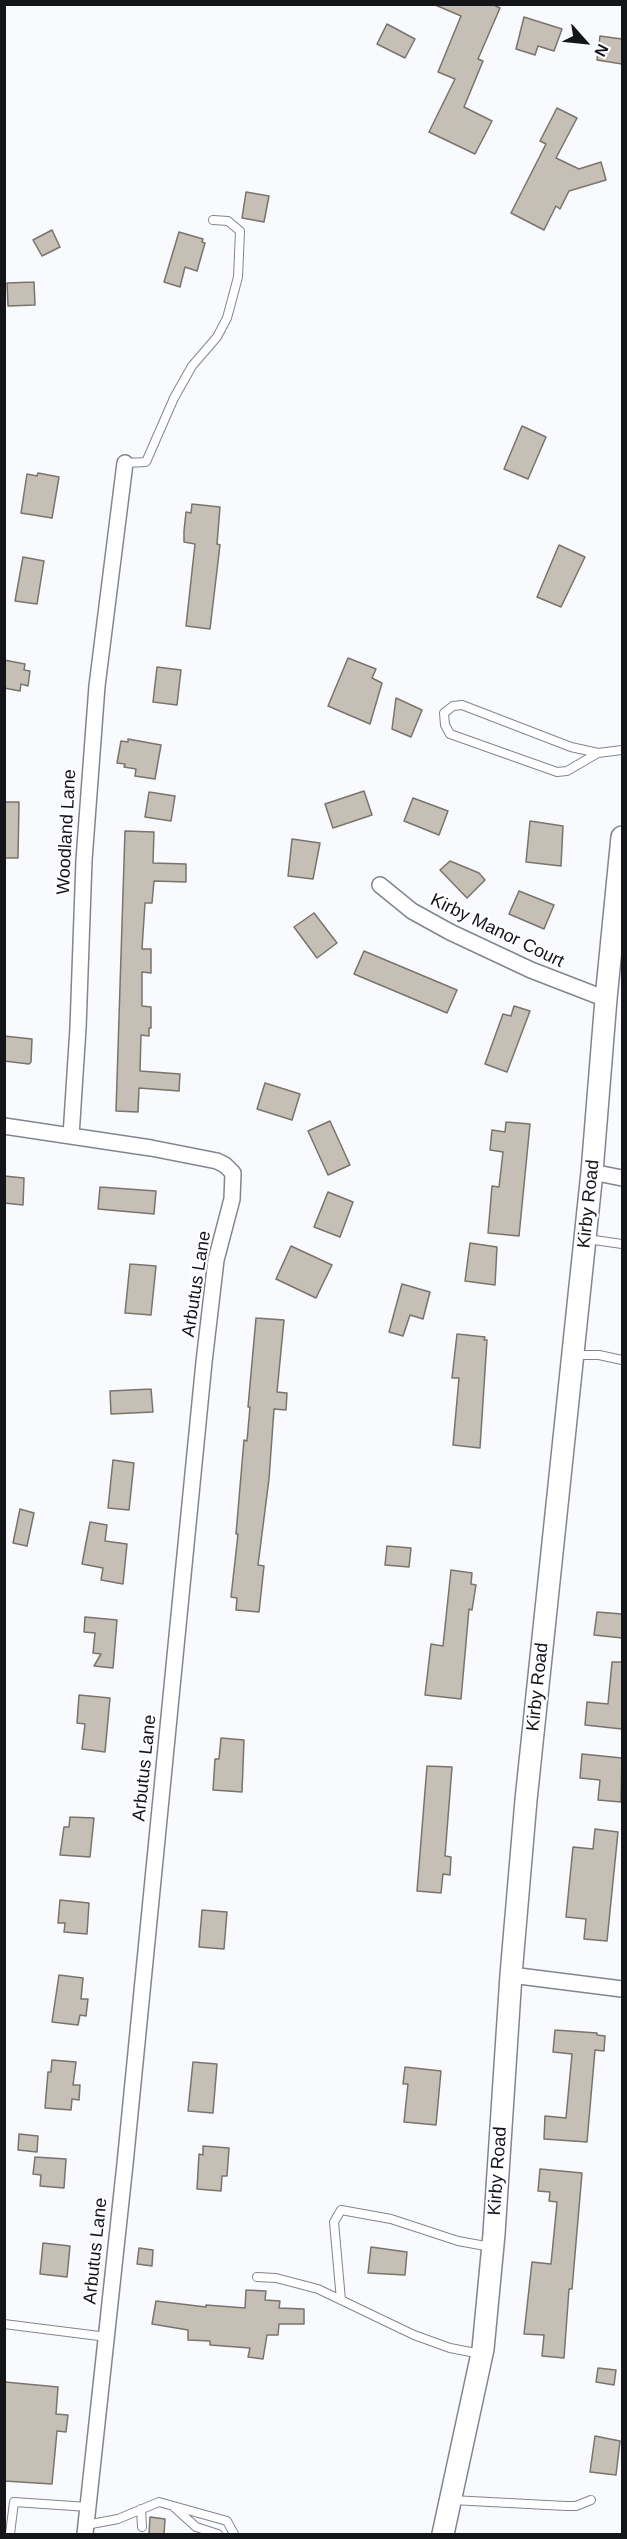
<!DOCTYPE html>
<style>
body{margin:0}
#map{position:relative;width:627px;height:2539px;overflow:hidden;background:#f8fafe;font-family:Arial,sans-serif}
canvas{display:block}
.frame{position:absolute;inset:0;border:6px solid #141519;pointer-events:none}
.north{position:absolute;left:555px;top:12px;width:60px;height:60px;-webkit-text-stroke:4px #fff;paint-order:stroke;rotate:117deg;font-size:16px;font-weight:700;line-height:24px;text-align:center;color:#141519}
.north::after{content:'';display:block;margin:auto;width:21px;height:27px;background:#141519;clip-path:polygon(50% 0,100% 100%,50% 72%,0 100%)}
</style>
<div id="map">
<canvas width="627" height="2539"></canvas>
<div class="frame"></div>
<div class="north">N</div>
</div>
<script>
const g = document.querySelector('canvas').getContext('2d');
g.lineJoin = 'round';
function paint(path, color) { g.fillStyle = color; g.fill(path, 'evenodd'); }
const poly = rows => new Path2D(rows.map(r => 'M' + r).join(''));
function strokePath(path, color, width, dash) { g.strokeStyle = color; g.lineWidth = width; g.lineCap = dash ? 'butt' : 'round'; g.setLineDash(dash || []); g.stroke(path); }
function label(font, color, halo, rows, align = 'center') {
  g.font = font + ' Arial,sans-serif'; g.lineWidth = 4.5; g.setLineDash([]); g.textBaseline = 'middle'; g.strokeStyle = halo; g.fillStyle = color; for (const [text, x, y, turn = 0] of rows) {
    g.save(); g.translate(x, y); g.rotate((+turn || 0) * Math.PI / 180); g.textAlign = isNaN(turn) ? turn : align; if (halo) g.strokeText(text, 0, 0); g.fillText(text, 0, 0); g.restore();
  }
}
const building = poly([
 [433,4,492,4,500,8,478,59,483,61,464,107,492,121,475,154,429,132,455,79,438,72,461,16,433,4],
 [524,17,562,29,554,51,538,46,535,55,516,49,524,17],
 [387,24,415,39,405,58,377,44,387,24],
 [600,36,622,39,622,64,597,60,600,36],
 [557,108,577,118,556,158,579,169,601,162,606,180,569,191,560,209,556,206,544,230,511,213,546,144,540,141,557,108],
 [246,192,269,196,264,222,242,218,246,192],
 [52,230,60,247,42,256,33,240,52,230],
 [179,232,203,239,202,242,205,243,197,271,185,267,180,287,164,282,179,232],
 [34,282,35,305,8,306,7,283,34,282],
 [522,426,546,437,528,479,504,469,522,426],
 [38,473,59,477,52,518,21,513,27,474,37,476,38,473],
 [192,504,220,507,217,544,220,545,210,629,186,626,195,544,184,542,184,531,186,512,191,513,192,504],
 [559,545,585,557,561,607,537,597,559,545],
 [23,557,44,561,37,604,15,601,23,557],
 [348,658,376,669,372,678,382,683,370,724,328,706,348,658],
 [4,660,25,664,24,670,30,671,28,686,21,684,20,691,4,688,4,660],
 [157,667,181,670,177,705,153,702,157,667],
 [396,698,422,710,411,737,392,729,396,698],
 [128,739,161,745,155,779,135,776,136,769,124,767,125,764,117,763,121,741,128,742,128,739],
 [364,791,372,815,333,828,325,804,364,791],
 [149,792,175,796,171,821,145,817,149,792],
 [413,798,448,811,439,835,404,821,413,798],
 [4,802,19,802,18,858,4,858,4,802],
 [530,821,563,826,561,866,526,862,530,821],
 [125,831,154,832,153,863,186,864,186,882,154,881,152,903,145,903,142,949,151,949,151,973,142,972,142,1006,151,1007,151,1028,149,1028,149,1036,141,1035,140,1071,180,1074,179,1091,139,1088,138,1112,116,1111,125,831],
 [292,839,320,843,313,879,288,876,292,839],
 [450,861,479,873,485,880,467,898,440,870,450,861],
 [519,891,554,905,544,929,509,914,519,891],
 [314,913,337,943,317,958,294,927,314,913],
 [364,951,457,990,447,1013,354,974,364,951],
 [514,1006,530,1011,507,1072,485,1064,503,1014,511,1016,514,1006],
 [4,1036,32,1039,31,1062,29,1064,4,1061,4,1036],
 [265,1083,300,1094,292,1120,257,1109,265,1083],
 [330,1121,350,1165,328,1175,308,1131,330,1121],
 [506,1122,530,1124,519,1236,488,1233,492,1186,499,1187,503,1152,490,1150,492,1130,505,1132,506,1122],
 [4,1176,24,1178,23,1205,4,1203,4,1176],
 [100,1187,156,1191,154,1214,98,1209,100,1187],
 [328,1192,353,1202,340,1237,314,1227,328,1192],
 [470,1243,497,1247,495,1285,465,1281,470,1243],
 [291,1246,332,1265,316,1298,276,1279,291,1246],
 [130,1264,156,1266,151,1315,125,1313,130,1264],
 [402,1284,430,1292,423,1319,410,1315,403,1336,389,1332,402,1284],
 [256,1318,284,1320,277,1392,287,1393,286,1410,274,1409,269,1479,258,1565,264,1566,259,1612,236,1610,237,1598,231,1597,238,1534,236,1534,244,1440,247,1441,250,1407,248,1407,256,1318],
 [457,1334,485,1337,484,1340,487,1340,480,1448,453,1445,459,1378,452,1378,457,1334],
 [151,1389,153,1412,111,1414,110,1391,151,1389],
 [113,1460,134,1463,129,1510,108,1508,113,1460],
 [20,1509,34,1513,27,1546,13,1543,20,1509],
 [90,1522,107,1525,105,1541,127,1544,123,1584,101,1580,103,1568,82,1564,90,1522],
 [387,1546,411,1548,409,1567,385,1565,387,1546],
 [451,1570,472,1573,471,1584,476,1585,472,1610,469,1609,461,1699,425,1695,431,1644,443,1646,451,1570],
 [597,1612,622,1614,622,1638,594,1635,597,1612],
 [85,1617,117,1620,113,1668,94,1666,101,1654,93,1653,95,1633,84,1632,85,1617],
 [612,1662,622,1662,622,1729,585,1725,587,1702,608,1704,612,1662],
 [79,1695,110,1698,105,1752,82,1749,85,1724,77,1723,79,1695],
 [221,1738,244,1740,242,1792,213,1790,215,1759,219,1759,221,1738],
 [582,1754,622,1758,621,1802,598,1800,600,1780,580,1778,582,1754],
 [427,1766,452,1767,445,1856,451,1857,450,1875,443,1874,441,1893,417,1891,427,1766],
 [70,1817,94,1818,90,1857,60,1855,64,1827,69,1827,70,1817],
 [595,1829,618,1832,607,1941,584,1939,586,1919,566,1917,573,1847,593,1849,595,1829],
 [60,1900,89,1903,87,1934,64,1932,65,1923,58,1923,60,1900],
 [202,1910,227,1912,224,1949,199,1947,202,1910],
 [59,1975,83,1978,81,1999,88,1999,86,2016,80,2015,78,2025,52,2022,59,1975],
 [555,2030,597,2033,597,2035,605,2036,604,2051,595,2050,587,2142,544,2139,545,2116,566,2118,572,2054,553,2052,555,2030],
 [52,2060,76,2062,73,2085,80,2085,79,2100,72,2099,71,2110,45,2108,48,2072,51,2072,52,2060],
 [193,2062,217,2064,213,2113,188,2111,193,2062],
 [405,2067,441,2071,436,2125,404,2122,408,2084,403,2084,405,2067],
 [19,2134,38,2136,37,2152,18,2150,19,2134],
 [203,2146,229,2148,227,2176,222,2176,221,2191,197,2189,199,2154,203,2155,203,2146],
 [35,2157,66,2159,64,2188,40,2186,41,2175,33,2174,35,2157],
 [540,2169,582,2173,572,2289,569,2289,564,2358,542,2356,544,2335,524,2334,532,2262,551,2264,556,2213,557,2202,549,2201,550,2192,538,2191,540,2169],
 [43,2243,70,2246,67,2277,40,2274,43,2243],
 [371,2247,407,2252,405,2275,368,2273,371,2247],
 [139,2248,153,2250,152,2266,137,2264,139,2248],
 [246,2290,266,2291,265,2300,280,2301,279,2308,304,2309,304,2324,279,2324,278,2335,267,2335,263,2359,248,2357,250,2348,210,2345,210,2341,188,2340,188,2330,152,2324,156,2301,206,2307,206,2305,245,2308,246,2290],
 [598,2368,616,2370,614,2385,596,2382,598,2368],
 [5,2382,58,2387,56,2414,68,2415,66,2432,57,2431,52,2484,4,2481,5,2382],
 [595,2436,620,2441,616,2475,590,2472,595,2436],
 [150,2517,165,2519,164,2535,149,2535,150,2517]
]);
paint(building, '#c5bfb6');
strokePath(building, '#79746c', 1.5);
const lane = poly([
 [125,463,146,462,174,398,192,366,217,337,227,318,238,277,240,231,228,221,213,220],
 [598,753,567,771,557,772,450,734,445,725,444,713,453,706,462,705,571,747,598,753,622,750],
 [587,1239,622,1244],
 [574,1355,599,1355,622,1360],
 [257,2277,276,2278,318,2289,414,2335,450,2348,481,2354],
 [341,2300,334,2222,341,2210,391,2219,458,2241,491,2247],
 [4,2324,107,2337],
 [452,2500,566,2506,576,2506,591,2500],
 [174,2507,196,2527,218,2534],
 [141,2509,142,2527],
 [86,2525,118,2519,159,2502,227,2521,234,2534],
 [10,2534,14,2502,88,2507]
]);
const street = poly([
 [380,885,412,911,450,932,531,970,606,999],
 [4,1126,151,1148,217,1161,225,1165,233,1173,232,1199,216,1260,204,1362,125,2164,85,2534],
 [71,1136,78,1028,84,860,97,686,125,463],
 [592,1172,622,1178],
 [511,1975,622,1989]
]);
const secondary = poly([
 [443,2534,483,2349,494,2234,511,1975,526,1800,592,1172,606,999,622,837]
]);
strokePath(lane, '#81868e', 10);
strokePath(street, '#81868e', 18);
strokePath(secondary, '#81868e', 24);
strokePath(lane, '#fff', 8);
strokePath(street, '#fff', 15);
strokePath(secondary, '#fff', 21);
label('18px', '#141519', '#fff', [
 ["Woodland Lane",67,832,-87],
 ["Kirby Manor Court",497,931,26],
 ["Kirby Road",589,1204,-84],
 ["Arbutus Lane",197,1284,-81],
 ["Kirby Road",538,1687,-84],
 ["Arbutus Lane",145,1768,-84],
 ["Kirby Road",498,2171,-86],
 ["Arbutus Lane",96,2251,-84]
]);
</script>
